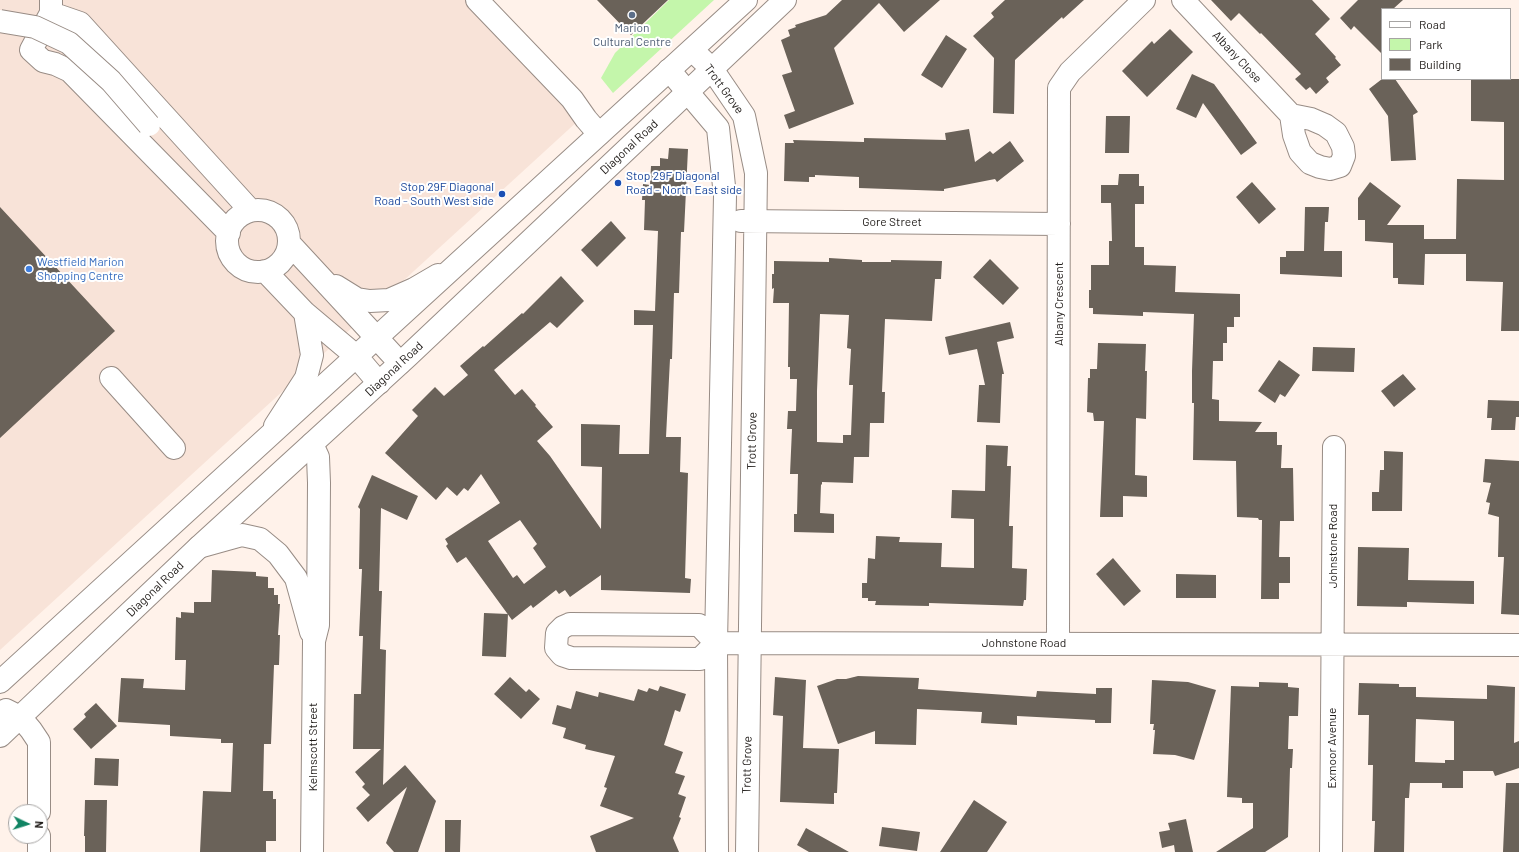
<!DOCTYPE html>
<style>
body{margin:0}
#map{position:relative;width:1519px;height:852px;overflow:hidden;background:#fff2ea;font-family:Barlow,sans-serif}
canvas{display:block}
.legend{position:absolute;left:1381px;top:8px;width:130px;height:72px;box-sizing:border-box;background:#fff;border:1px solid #a6a4a3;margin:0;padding:5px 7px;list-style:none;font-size:12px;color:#201c19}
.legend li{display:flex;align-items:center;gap:8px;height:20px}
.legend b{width:20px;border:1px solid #a6a4a3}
.north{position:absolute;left:8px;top:804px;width:40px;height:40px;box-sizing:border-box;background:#fff;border:1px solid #a6a4a3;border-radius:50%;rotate:94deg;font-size:11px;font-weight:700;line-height:16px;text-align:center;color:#201c19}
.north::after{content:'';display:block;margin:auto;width:14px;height:18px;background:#108463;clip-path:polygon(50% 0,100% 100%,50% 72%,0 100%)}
</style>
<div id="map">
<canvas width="1519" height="852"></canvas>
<ul class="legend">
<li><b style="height:5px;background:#fff"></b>Road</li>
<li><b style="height:11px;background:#c4f6ab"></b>Park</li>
<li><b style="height:11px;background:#6a6259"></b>Building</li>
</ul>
<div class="north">N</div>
</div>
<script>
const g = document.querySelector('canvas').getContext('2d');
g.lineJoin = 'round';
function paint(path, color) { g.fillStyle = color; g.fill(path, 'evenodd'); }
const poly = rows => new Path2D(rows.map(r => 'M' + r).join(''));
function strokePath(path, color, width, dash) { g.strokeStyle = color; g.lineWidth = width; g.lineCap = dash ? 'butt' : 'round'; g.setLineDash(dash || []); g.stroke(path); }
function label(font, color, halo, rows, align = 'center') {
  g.font = font + ' Barlow,sans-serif'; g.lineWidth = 4; g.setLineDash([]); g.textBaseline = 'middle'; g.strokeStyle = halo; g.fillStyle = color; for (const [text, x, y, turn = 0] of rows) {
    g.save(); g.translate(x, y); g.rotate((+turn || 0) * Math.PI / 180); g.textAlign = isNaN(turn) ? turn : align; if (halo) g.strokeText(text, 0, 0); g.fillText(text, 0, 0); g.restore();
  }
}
paint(poly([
 [0,0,490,0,592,108,0,650]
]), '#f8e3d8');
paint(poly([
 [669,0,714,0,613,93,601,78,615,53]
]), '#c4f6ab');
paint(poly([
 [597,0,668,0,631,35],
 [842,0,940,0,904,32,879,3,834,48,854,104,789,129,784,115,795,111,782,75,792,72,781,40,790,36,788,30,796,27,795,25,826,15],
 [1005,0,1084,0,1063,19,1062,17,1015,60,1014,114,993,113,994,58,973,36,994,17,991,13],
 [1211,0,1312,0,1330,19,1315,34,1336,57,1335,58,1341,65,1326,78,1329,82,1316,94,1310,87,1306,90,1295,79,1301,74,1261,33,1260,34,1239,13,1231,21],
 [1358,0,1403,0,1393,9,1382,9,1382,54,1354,26,1351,30,1340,18],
 [1170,29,1193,52,1147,97,1122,71,1152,41,1154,44],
 [946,35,967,49,942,88,921,75],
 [1192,74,1214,84,1257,143,1241,155,1203,103,1196,118,1176,109],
 [1382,79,1395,79,1418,112,1413,115,1416,160,1391,161,1388,116,1369,89],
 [1471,79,1519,79,1519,331,1501,331,1503,282,1466,281,1466,254,1425,254,1424,285,1398,284,1398,278,1393,278,1393,243,1365,241,1365,220,1358,220,1358,198,1370,182,1401,206,1387,225,1424,225,1424,239,1456,239,1457,179,1504,180,1504,122,1471,121],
 [1106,116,1130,116,1129,153,1105,153],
 [969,129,975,162,990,151,993,154,1010,141,1024,161,997,182,995,179,944,189,944,191,859,188,859,177,815,175,815,177,809,177,809,182,784,181,785,143,794,143,793,140,864,142,864,138,946,140,945,133],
 [669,148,688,149,684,232,681,232,679,293,674,293,672,359,670,359,666,437,681,437,680,472,688,473,685,578,691,579,690,593,601,590,601,575,570,597,565,590,559,594,556,590,533,608,531,605,512,620,466,557,457,563,446,546,448,544,445,539,500,503,481,474,468,491,464,488,457,496,447,487,436,500,385,453,418,416,412,410,435,387,444,396,468,375,460,366,483,346,484,347,522,313,523,314,561,276,584,301,557,328,550,322,494,370,515,395,522,389,536,405,535,406,553,427,537,441,550,456,601,529,602,467,581,466,581,424,620,425,619,454,649,454,653,325,634,325,634,310,655,311,658,231,644,230,645,200,642,200,643,184,650,185,651,166,660,166,660,158,668,159],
 [520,520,537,544,533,548,546,567,524,584,517,575,513,578,488,541],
 [1119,174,1139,174,1139,186,1144,186,1144,204,1135,204,1135,247,1144,247,1144,265,1176,266,1175,292,1240,294,1240,317,1234,317,1234,327,1227,327,1227,343,1223,343,1223,361,1213,361,1212,399,1219,400,1219,421,1262,422,1255,432,1277,432,1277,445,1282,445,1281,468,1293,468,1294,521,1280,521,1279,557,1290,557,1290,583,1279,583,1279,599,1261,599,1262,520,1259,520,1258,518,1237,517,1236,461,1193,460,1194,403,1192,403,1192,371,1194,314,1143,312,1143,316,1093,314,1093,308,1089,308,1089,290,1091,290,1091,265,1109,265,1109,241,1112,241,1111,203,1101,203,1101,185,1118,185],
 [1252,182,1276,209,1259,224,1236,197],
 [0,207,115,331,0,438],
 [1305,207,1329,207,1328,222,1325,222,1324,251,1342,251,1342,277,1280,274,1280,257,1286,257,1286,251,1304,251],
 [611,221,626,238,597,267,581,250],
 [829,258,862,260,862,262,891,262,891,260,942,261,941,279,935,279,932,321,885,319,882,392,885,392,884,423,870,423,869,457,854,457,853,483,822,482,822,485,821,484,820,513,834,514,834,533,794,532,794,514,797,514,798,474,790,474,792,429,787,429,788,411,796,411,797,379,790,379,790,367,788,367,789,303,773,303,774,288,772,289,772,274,774,274,774,261,829,262],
 [820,314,849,315,847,348,851,349,849,385,853,385,851,435,843,435,843,443,817,442,817,391],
 [990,259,1019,288,1003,305,973,277],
 [1010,322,1014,338,997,342,1004,374,1002,374,1000,423,977,422,979,385,985,385,977,349,949,355,945,337],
 [1098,343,1146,344,1145,371,1147,371,1146,419,1136,418,1135,475,1147,476,1147,497,1123,496,1123,517,1100,517,1104,421,1094,421,1093,413,1087,412,1088,378,1090,378,1090,369,1097,369],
 [1313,347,1355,348,1354,372,1312,371],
 [1279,360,1300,375,1285,397,1280,394,1275,403,1258,391],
 [1403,374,1416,389,1394,407,1381,391],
 [1488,400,1519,401,1519,417,1516,417,1515,430,1491,430,1492,418,1487,418],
 [986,445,1008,446,1007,466,1011,466,1009,526,1013,526,1012,568,1027,569,1026,600,1024,600,1023,606,929,603,929,606,875,605,876,601,868,601,868,598,862,598,862,583,867,583,868,558,875,559,876,536,900,537,899,542,942,543,941,567,974,568,974,519,951,518,952,490,985,491],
 [1384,451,1403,452,1402,511,1372,511,1372,492,1379,492,1380,470,1384,470],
 [1485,459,1519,461,1519,615,1501,614,1504,557,1498,557,1499,517,1488,514,1490,503,1486,502,1491,483,1483,482],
 [372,475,418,496,407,520,381,508,379,591,382,591,380,649,386,650,383,785,405,765,436,801,418,852,394,852,386,843,407,787,368,822,356,808,370,795,362,787,365,784,355,772,381,749,353,749,354,694,361,694,363,636,359,636,362,569,359,569,360,509,358,507],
 [1358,547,1409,548,1408,580,1474,581,1474,604,1407,602,1407,607,1357,606],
 [1113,558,1141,591,1124,606,1096,574],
 [212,570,256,572,256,576,268,577,268,588,274,588,274,595,278,595,278,604,280,604,278,635,280,635,279,665,274,665,271,744,264,744,263,791,273,791,273,799,276,799,276,841,266,841,266,852,200,852,203,791,231,792,233,743,221,743,221,739,170,736,170,725,118,722,121,678,144,679,143,688,185,690,186,660,175,660,176,617,181,618,181,612,194,613,194,602,211,602],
 [1176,574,1216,575,1216,598,1176,598],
 [484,613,508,614,506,657,482,656],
 [858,676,919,678,918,689,1036,697,1037,691,1096,694,1096,688,1112,688,1111,723,1095,723,1095,720,1017,716,1017,725,981,723,982,712,917,709,916,745,875,744,875,731,838,744,817,686,837,679,846,679],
 [510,677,526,692,529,689,540,699,521,719,494,694],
 [775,677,806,680,803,748,839,749,837,793,834,793,834,804,780,802,783,716,773,715],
 [1152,680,1188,682,1216,690,1194,760,1175,755,1153,754,1155,730,1153,730,1154,724,1150,724],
 [1259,682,1288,683,1288,687,1299,688,1298,716,1289,716,1288,749,1293,749,1292,768,1290,768,1288,837,1265,852,1216,852,1253,828,1253,803,1242,803,1242,798,1227,797,1231,686,1259,687],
 [1359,683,1399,684,1399,687,1416,687,1416,697,1487,699,1487,685,1515,687,1514,743,1519,741,1519,768,1495,776,1493,771,1463,771,1463,788,1442,788,1442,783,1410,783,1409,798,1405,798,1404,852,1374,852,1375,821,1372,821,1373,765,1368,765,1369,715,1358,715],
 [1416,719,1454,721,1454,760,1445,760,1445,763,1415,762],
 [660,686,686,694,680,712,675,710,664,745,683,752,675,773,685,776,678,794,686,797,679,817,681,818,673,838,679,852,596,852,590,836,634,818,600,806,607,788,604,787,615,756,585,749,586,745,563,738,566,728,552,724,557,705,571,709,576,691,598,697,599,692,634,701,638,689,647,692,649,688,658,691],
 [96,703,117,726,91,749,73,729,86,717,84,714],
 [95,758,119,759,118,786,94,785],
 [1506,783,1519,783,1519,852,1503,852],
 [85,800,107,800,106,852,85,852,85,836,84,836],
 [974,800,1007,822,987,852,940,852],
 [1186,819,1193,852,1175,852,1174,845,1162,848,1159,832,1170,830,1168,823],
 [445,820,461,820,460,852,445,852],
 [882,827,920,832,917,851,879,846],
 [806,828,849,852,809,852,797,845]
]), '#6a6259');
const minor = poly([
 [51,0,51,13,31,50,43,61,55,64,70,71,229,233],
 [477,0,572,99,586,119,599,134],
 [1183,0,1291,115],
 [51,13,80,23,251,211],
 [692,50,712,69,744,116,756,173,747,852],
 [669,70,718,128,725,196,716,643,717,852],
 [1291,115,1311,119,1325,125,1336,133,1343,147,1344,156,1340,166,1330,169,1320,167,1310,163,1300,152,1294,135,1291,115],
 '227 241a31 31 0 1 1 62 0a31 31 0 1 1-62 0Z',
 [741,221,1059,224],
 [289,243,400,363],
 [265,271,305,313,356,356,379,383],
 [336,286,357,299,370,301,389,300,414,289,438,275],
 [111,378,174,448],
 [275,426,306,378,312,355,305,313],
 [199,547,242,535,260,539,278,554,296,578,311,632],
 [570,624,699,625,716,643,700,659,571,658,562,655,556,648,557,633,563,627,570,624],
 [716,643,1519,645],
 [1058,643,1059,88,1070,72,1144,0],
 [20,717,31,730,39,742,39,812],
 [39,836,39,852],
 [312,852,314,641,318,625,319,483,318,457,312,444],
 [1331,852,1334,447]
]);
const major = poly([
 [0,682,746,0],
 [0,713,6,710,20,717],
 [0,736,199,547,408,356,785,0]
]);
strokePath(minor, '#988c85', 24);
strokePath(major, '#988c85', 24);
strokePath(minor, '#fff', 22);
strokePath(major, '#fff', 22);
const minorBridge = poly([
 [0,21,35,27,69,43,111,81,149,125]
]);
strokePath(minorBridge, '#988c85', 24, []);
strokePath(minorBridge, '#fff', 22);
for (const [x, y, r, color] of [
 [632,15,4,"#5c6f8a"],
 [618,183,4,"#1a4fb4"],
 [502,194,4,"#1a4fb4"],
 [29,269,4,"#3f7fe0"]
]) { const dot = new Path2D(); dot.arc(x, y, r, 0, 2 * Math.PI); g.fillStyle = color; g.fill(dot); strokePath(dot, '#fff', 1.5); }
label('12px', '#4e5e75', '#fff', [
 ["Marion",632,28],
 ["Cultural Centre",632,42]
]);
label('12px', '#201c19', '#fff', [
 ["Albany Close",1237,57,47],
 ["Trott Grove",724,89,54],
 ["Diagonal Road",629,147,-43],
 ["Gore Street",892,222],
 ["Albany Crescent",1059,304,-90],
 ["Diagonal Road",394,369,-43],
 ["Trott Grove",752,441,-89],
 ["Johnstone Road",1333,546,-90],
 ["Diagonal Road",155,589,-44],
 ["Johnstone Road",1024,643],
 ["Kelmscott Street",313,747,-90],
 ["Exmoor Avenue",1332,748,-90],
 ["Trott Grove",747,765,-89]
]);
label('12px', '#164399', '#fff', [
 ["Stop 29F Diagonal",626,176],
 ["Road - North East side",626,190],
 ["Stop 29F Diagonal",494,187,"right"],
 ["Road - South West side",494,201,"right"]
], 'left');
label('12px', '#366cbe', '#fff', [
 ["Westfield Marion",37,262],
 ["Shopping Centre",37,276]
], 'left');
</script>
